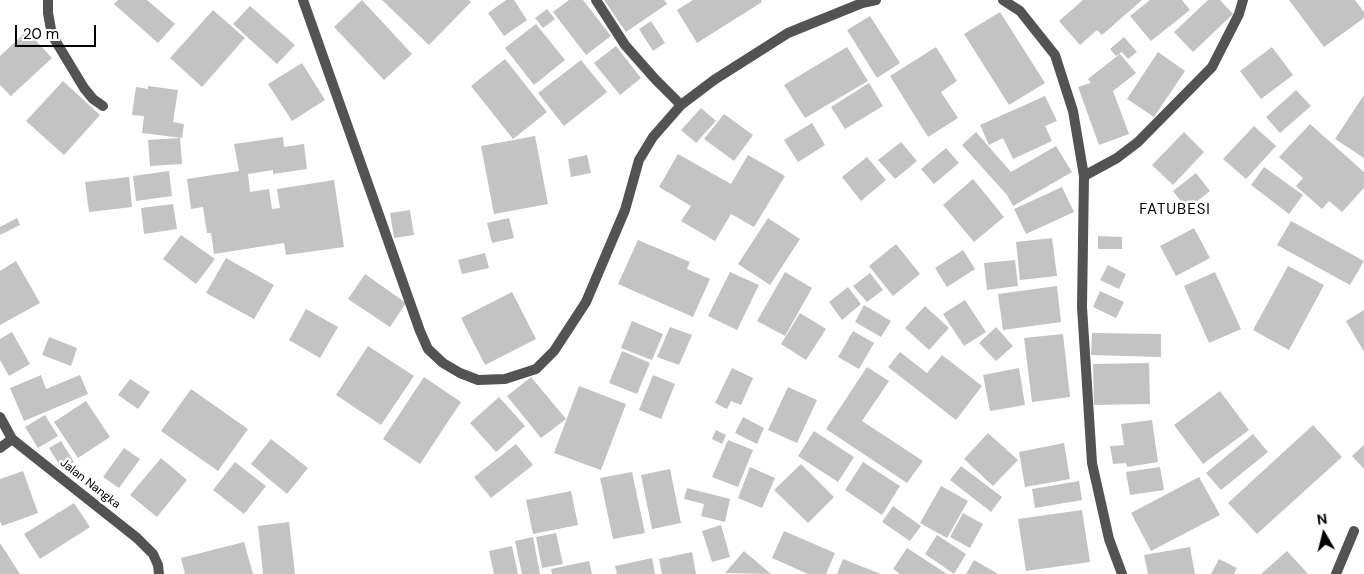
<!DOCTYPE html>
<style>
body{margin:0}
#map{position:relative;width:1364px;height:574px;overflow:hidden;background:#fff;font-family:"DM Sans",sans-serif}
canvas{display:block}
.north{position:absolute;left:1299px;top:509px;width:50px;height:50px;-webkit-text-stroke:4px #fff;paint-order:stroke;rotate:352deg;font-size:14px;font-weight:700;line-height:20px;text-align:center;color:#000}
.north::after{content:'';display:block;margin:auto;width:18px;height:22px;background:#000;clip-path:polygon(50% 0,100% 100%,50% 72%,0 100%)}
.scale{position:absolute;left:15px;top:25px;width:81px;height:22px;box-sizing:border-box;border:2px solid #000;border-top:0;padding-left:6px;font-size:15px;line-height:18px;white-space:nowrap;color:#000;-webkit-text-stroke:4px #fff;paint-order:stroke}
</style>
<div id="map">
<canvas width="1364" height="574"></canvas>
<div class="north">N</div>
<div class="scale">20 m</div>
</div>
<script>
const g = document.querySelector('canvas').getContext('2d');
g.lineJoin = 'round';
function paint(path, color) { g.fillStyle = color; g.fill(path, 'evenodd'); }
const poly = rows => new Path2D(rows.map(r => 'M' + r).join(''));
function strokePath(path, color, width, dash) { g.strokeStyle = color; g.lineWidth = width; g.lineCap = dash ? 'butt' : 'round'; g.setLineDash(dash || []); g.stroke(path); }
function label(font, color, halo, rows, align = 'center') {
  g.font = font + ' "DM Sans",sans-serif'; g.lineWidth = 5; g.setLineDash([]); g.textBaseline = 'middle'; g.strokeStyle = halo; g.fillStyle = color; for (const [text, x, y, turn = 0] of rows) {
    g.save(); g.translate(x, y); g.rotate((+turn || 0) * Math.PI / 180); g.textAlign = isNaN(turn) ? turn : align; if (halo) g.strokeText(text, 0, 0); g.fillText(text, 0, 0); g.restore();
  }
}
paint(poly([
 [118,0,147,0,175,24,158,43,114,4],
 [362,0,412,54,384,80,334,27],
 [382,0,469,0,471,2,429,45],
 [506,0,514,0,527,20,504,36,488,13],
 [569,0,583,0,611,36,586,55,553,12],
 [604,0,664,0,667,4,626,32],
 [693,0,761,0,762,2,697,43,677,10],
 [1083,0,1142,0,1102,35,1097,30,1080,45,1059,21],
 [1150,0,1182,0,1190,10,1151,41,1130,16],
 [1208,0,1220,0,1233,14,1193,52,1174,32],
 [1289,0,1355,0,1364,12,1364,18,1324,47],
 [250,6,295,45,277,64,233,24],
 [547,9,555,19,543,28,535,18],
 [213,10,245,38,202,87,170,58],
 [1000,12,1045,83,1009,105,964,34],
 [870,16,900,63,877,78,847,30],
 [651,21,665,43,653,51,639,29],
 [536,24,565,60,534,85,505,48],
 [27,31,52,58,11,96,0,85,0,56],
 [1124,37,1137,52,1128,59,1122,52,1116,56,1110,49],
 [616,46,641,78,620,95,594,63],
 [847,47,868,81,805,118,784,85],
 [936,47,957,81,941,92,958,118,928,137,890,76],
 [1272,47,1293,75,1261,99,1240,71],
 [1158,52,1185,71,1154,117,1127,99],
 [1120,54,1136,73,1113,91,1129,134,1099,145,1078,87,1091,83,1088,79],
 [505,59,547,112,513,139,471,86],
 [581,60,607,92,564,126,538,93],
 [302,63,325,100,292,121,268,84],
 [63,81,100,115,64,155,26,121],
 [869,83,883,106,845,129,831,107],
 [148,86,178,90,173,122,184,124,182,138,142,133,144,116,132,115,136,87,148,89],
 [1296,90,1311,106,1280,133,1266,117],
 [1364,95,1364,158,1335,139],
 [1045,96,1057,121,1045,126,1052,141,1013,159,1003,138,989,145,980,125],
 [701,108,716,121,696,143,681,130],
 [724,114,753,135,734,161,704,139],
 [812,123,825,145,798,162,784,140],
 [1310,124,1364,172,1364,188,1342,212,1329,201,1322,209,1296,186,1303,178,1279,157],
 [1254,126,1276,146,1246,179,1223,159],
 [976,132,1011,172,1056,146,1072,172,1013,206,1007,195,962,145],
 [1184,132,1204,152,1173,185,1152,165],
 [535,136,548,204,494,214,481,146],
 [283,137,284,147,304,144,307,169,273,174,273,170,248,174,250,192,269,189,272,209,280,208,277,189,334,180,344,247,286,255,284,243,214,254,211,233,207,233,203,207,191,209,187,179,239,171,234,144],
 [180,138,182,164,150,166,148,140],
 [901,142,917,161,895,179,878,160],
 [946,148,959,163,934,184,921,169],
 [678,154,731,184,748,155,785,176,754,227,731,214,715,241,681,221,691,206,659,187],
 [587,155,591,173,571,177,568,159],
 [867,157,886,180,861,201,842,177],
 [1264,167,1303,195,1289,214,1251,185],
 [169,171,172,196,136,201,133,176],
 [1196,173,1210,191,1187,209,1173,191],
 [129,177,132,207,89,212,85,182],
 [973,179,1004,217,974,242,943,205],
 [1062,187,1074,212,1026,234,1014,209],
 [173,204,177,229,144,234,141,208],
 [410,210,414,235,394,238,390,213],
 [17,218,20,225,0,235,0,227],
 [509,218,514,238,492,243,487,223],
 [768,218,800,239,770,285,738,264],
 [1291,221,1364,261,1350,285,1277,245],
 [1194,228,1210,258,1176,276,1160,246],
 [181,235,215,259,196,284,163,259],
 [1098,236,1122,237,1122,249,1098,249],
 [1052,238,1057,276,1020,280,1016,242],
 [638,240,690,262,687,269,710,279,693,317,618,284],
 [896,244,920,274,893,296,869,266],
 [963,250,975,269,947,287,935,268],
 [485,253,489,268,462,274,458,260],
 [226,258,274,285,254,319,206,293],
 [1015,260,1018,286,987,290,984,263],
 [16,261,40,303,0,325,0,271],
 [1108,265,1126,274,1119,289,1100,280],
 [1288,266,1324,285,1289,350,1253,330],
 [730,272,759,285,737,330,708,316],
 [785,272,812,288,785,336,757,321],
 [1215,272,1241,329,1209,343,1184,286],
 [870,273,883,290,867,302,853,286],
 [365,274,406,303,390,327,348,299],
 [1057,286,1061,322,1003,330,998,294],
 [848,287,861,304,842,320,829,302],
 [1100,291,1124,302,1116,318,1093,307],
 [512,292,536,339,485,365,461,318],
 [965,300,986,332,964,346,943,314],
 [864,305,891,321,881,337,855,322],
 [925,306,949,328,929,350,905,328],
 [306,309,338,327,320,358,289,340],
 [1364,310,1364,352,1346,321],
 [800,313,826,329,806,360,781,344],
 [632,321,663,334,652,360,621,348],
 [670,327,692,335,679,365,657,357],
 [996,327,1013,346,996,361,979,343],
 [853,331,874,343,859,369,838,357],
 [12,332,30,364,9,376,0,360,0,339],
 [1092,333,1161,334,1161,357,1091,355],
 [1063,334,1070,397,1032,402,1024,338],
 [49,337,77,348,71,366,42,355],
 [368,346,414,376,381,425,336,395],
 [622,351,650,363,637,394,609,383],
 [900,352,927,373,942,355,982,386,956,420,888,367],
 [1149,363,1150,404,1094,405,1093,364],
 [867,367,889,381,862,421,923,461,907,483,826,429],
 [732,368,753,378,741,405,731,401,727,409,715,403],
 [1019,368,1025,405,990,411,983,375],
 [41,375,46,389,80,375,88,394,24,421,10,388],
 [653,375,675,384,661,419,639,410],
 [424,377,461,402,420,464,383,439],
 [531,377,566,419,541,438,507,396],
 [130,379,150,392,138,409,118,395],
 [579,386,626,404,601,470,554,453],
 [788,387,817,400,797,443,768,430],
 [191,389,248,429,218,471,161,431],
 [1220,391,1249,430,1203,464,1174,425],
 [499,397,525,426,496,452,470,423],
 [86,401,110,437,78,458,54,422],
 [45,415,58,436,38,448,25,427],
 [743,417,764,428,757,444,735,433],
 [1152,420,1158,462,1127,467,1126,463,1113,464,1110,446,1124,445,1121,424],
 [1313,425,1342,457,1257,534,1228,503],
 [716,430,726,435,722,444,712,439],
 [814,431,854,457,838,482,798,456],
 [988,433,1018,460,993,486,964,459],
 [1253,434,1268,452,1221,490,1206,473],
 [271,439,308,468,287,494,251,464],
 [728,440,753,450,738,487,712,477],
 [61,441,74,462,62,469,49,448],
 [1064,443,1070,479,1025,487,1019,452],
 [516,444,533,465,491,498,474,477],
 [1364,445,1364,469,1352,456],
 [124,448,140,459,119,488,103,477],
 [161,458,187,480,157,517,130,495],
 [235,462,266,486,244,514,213,490],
 [863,462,900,486,882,515,845,490],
 [801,464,834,497,808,523,774,490],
 [961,466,1002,497,991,512,950,480],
 [750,467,775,478,762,508,738,498],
 [1160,467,1164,490,1130,495,1126,472],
 [670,469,681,523,652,529,641,475],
 [23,471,38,513,2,526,0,521,0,479],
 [632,472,645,533,613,539,600,478],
 [1199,477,1220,515,1151,551,1131,513],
 [1079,481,1082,500,1035,508,1032,489],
 [941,486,968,501,947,538,920,523],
 [687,488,730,499,725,522,701,516,704,504,684,499],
 [571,491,578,525,533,534,526,500],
 [74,503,90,527,40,559,24,534],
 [893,506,921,526,910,541,882,522],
 [1082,510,1090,562,1026,571,1018,519],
 [963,513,983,524,970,548,950,537],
 [289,522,295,574,263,574,258,526],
 [721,525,730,557,712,562,702,531],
 [784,531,835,553,826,574,808,574,772,558],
 [556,533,563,564,542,568,536,537],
 [937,535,966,554,954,574,925,554],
 [533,537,540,574,522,574,515,541],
 [244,542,253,574,185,574,181,558],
 [0,543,20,574,0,574],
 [512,546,518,574,494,574,489,551],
 [1190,547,1195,574,1148,574,1144,555],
 [907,548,947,574,900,574,893,569],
 [744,551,771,574,725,573],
 [1287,551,1308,574,1261,574],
 [692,552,696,574,662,574,659,559],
 [652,558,655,574,617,574,615,566],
 [843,559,881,574,837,574],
 [1219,559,1237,568,1234,574,1211,574],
 [974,560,998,574,966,574],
 [589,561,592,574,552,574,551,569]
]), '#c3c3c3');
strokePath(poly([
 [48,0,48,13,52,35,84,88,93,99,103,106],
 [303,0,420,331,428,349,443,363,460,373,478,380,505,379,536,369,554,351,586,302,625,210,639,160,653,137,681,105,714,80,788,33,862,3,876,0],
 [596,0,625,45,655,79,681,105],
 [1003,0,1020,11,1055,55,1073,111,1084,176,1082,307,1092,463,1109,539,1122,574],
 [1084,176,1117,158,1138,142,1212,67,1239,14,1243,0],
 [0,448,12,439],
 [1336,574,1354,531]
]), '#535353', 10);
strokePath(poly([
 [0,417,12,439,137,538,153,554,158,565,159,574]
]), '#535353', 10);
label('12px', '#000', '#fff', [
 ["Jalan Nangka",90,484,38]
]);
g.letterSpacing = '1px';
label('15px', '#000', '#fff', [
 ["FATUBESI",1175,210]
]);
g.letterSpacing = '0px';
</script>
